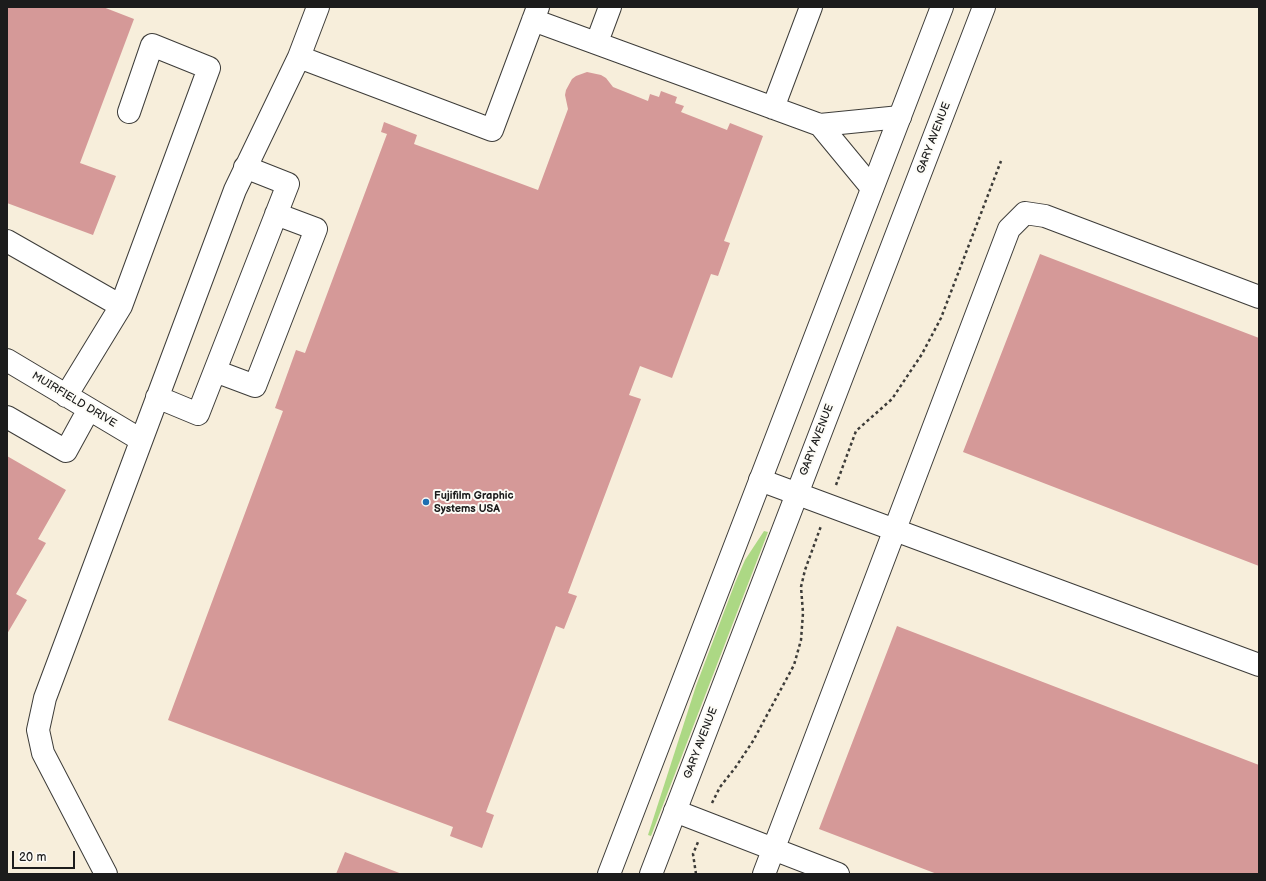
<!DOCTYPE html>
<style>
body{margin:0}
#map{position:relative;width:1266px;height:881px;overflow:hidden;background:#f7eedb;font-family:"Balsamiq Sans",sans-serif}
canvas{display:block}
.frame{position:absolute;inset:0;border:8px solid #1c1c1c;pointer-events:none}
.scale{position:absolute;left:12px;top:851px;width:63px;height:18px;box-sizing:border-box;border:2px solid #1c1c1c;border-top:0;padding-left:5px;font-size:12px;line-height:14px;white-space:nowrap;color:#1c1c1c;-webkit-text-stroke:3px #fdfcf7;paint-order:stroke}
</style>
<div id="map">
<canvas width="1266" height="881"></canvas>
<div class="frame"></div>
<div class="scale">20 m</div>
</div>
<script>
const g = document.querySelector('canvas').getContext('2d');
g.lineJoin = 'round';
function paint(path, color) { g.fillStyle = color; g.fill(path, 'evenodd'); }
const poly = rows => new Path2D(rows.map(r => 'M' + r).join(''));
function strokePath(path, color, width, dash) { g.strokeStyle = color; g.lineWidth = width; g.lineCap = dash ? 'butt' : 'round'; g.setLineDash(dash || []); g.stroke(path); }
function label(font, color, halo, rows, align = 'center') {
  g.font = font + ' "Balsamiq Sans",sans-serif'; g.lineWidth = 4; g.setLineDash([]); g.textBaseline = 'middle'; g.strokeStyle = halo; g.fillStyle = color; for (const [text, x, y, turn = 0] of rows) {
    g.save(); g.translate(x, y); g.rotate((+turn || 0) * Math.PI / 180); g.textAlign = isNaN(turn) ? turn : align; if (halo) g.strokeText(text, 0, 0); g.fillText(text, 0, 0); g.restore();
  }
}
paint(poly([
 [764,531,768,532,651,836,648,835,696,686,735,583,745,560]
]), '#acd884');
paint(poly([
 [7,7,103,7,134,19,80,163,116,176,93,235,7,203],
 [587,72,601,75,606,78,613,87,648,101,650,94,659,97,661,91,677,97,675,103,684,106,681,112,727,130,730,123,763,136,724,241,730,243,718,276,711,274,672,378,640,366,629,395,641,399,568,593,577,596,564,629,556,626,486,812,494,815,482,848,450,836,453,827,168,720,283,411,275,408,296,350,305,353,387,134,381,132,384,122,417,135,414,144,538,190,568,109,565,95,566,90,572,79,576,76],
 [1040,254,1259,338,1259,566,963,452],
 [7,456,66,490,38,539,46,543,16,594,27,600,7,634],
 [897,626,1259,765,1259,874,937,874,819,829],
 [345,852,402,874,336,874]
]), '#d59998');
const minor = poly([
 [533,20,820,125,900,117],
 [597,42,610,7],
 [299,57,492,130,538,7],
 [773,108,811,7],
 [820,125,872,188],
 [7,241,121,306,66,396],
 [121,306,209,68,152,45,129,112],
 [7,360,141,440],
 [215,371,255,386,316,229,276,214],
 [157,397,198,414,288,184,245,167],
 [7,417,66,451,89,409],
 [760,480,1259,665],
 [675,811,838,874],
 [106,874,43,753,38,730,45,698,235,190,299,57,318,7],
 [764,874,1009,229,1025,213,1045,216,1259,297]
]);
const major = poly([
 [609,874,942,7],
 [651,874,984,7]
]);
strokePath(minor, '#3d3c39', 24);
strokePath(major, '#3d3c39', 24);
strokePath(poly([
 [836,485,856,431,892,399,922,354,941,318,1001,161],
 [712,803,720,787,735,768,753,741,794,665,801,640,803,613,801,587,805,570,821,526],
 [696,874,693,854,698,842]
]), '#3d3c39', 2.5, [3, 3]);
strokePath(minor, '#fff', 22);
strokePath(major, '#fff', 22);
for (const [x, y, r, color] of [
 [426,502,4,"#1f6fb2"]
]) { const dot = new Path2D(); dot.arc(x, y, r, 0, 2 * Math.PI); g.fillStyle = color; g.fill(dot); strokePath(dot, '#fdfcf7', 1.5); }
label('11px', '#1c1c1c', '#fdfcf7', [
 ["GARY AVENUE",934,138,-69],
 ["MUIRFIELD DRIVE",74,400,31],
 ["GARY AVENUE",817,440,-69],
 ["GARY AVENUE",701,743,-69]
]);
label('bold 11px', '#1c1c1c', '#fdfcf7', [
 ["Fujifilm Graphic",434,496],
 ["Systems USA",434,509]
], 'left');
</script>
